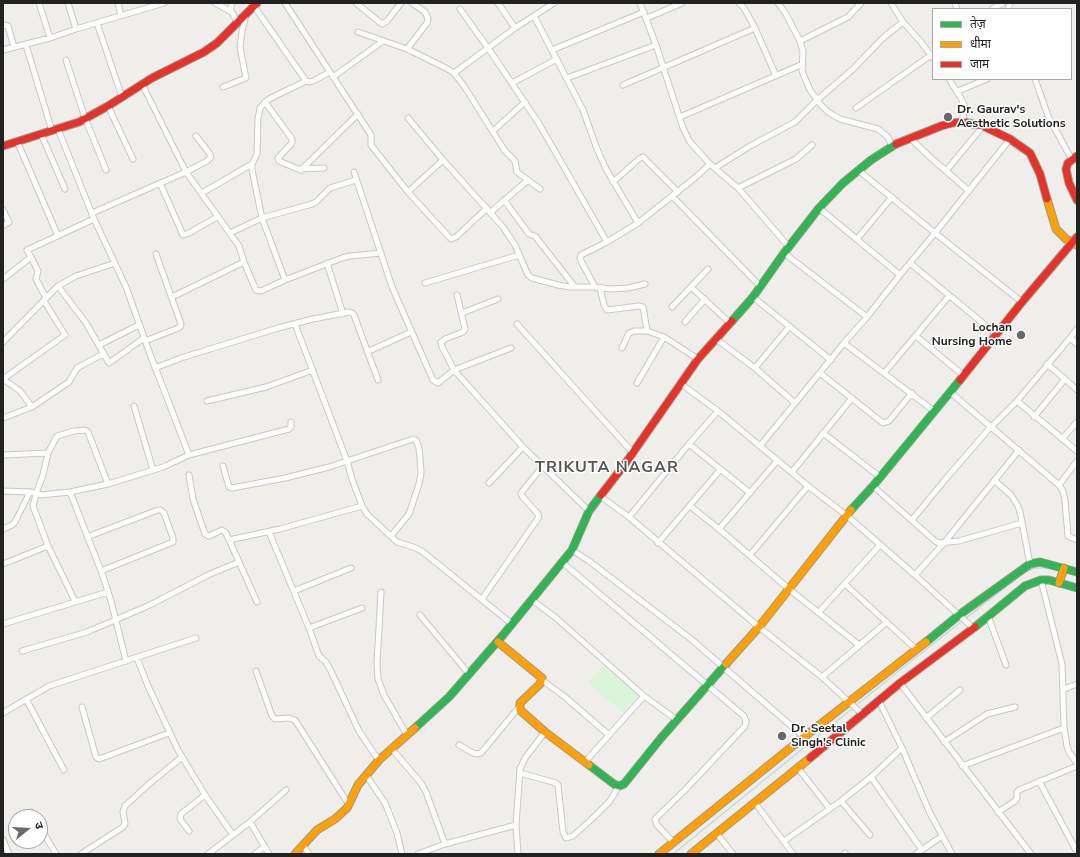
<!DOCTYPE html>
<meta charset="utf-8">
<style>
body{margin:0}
#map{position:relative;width:1080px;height:857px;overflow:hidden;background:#f0eeeb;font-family:"Nunito Sans","Noto Sans Devanagari",sans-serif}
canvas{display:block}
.frame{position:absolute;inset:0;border:4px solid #222;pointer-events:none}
.legend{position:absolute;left:932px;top:8px;width:140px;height:72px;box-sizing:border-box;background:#fff;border:1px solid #a7a7a7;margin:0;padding:5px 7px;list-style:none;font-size:12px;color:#222}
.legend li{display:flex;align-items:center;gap:8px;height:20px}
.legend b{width:20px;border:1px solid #a7a7a7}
.north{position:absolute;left:8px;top:809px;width:40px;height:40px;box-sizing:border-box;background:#fff;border:1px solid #a7a7a7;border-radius:50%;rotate:72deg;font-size:11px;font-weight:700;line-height:16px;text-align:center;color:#222}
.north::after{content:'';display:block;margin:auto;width:14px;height:18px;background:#6a6968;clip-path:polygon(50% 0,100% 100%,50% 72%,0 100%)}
</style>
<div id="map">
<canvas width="1080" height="857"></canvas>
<div class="frame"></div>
<ul class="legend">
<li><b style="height:5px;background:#30b455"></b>तेज़</li>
<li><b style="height:5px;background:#ff9f0a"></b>धीमा</li>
<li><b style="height:5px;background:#e5322d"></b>जाम</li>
</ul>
<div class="north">उ</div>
</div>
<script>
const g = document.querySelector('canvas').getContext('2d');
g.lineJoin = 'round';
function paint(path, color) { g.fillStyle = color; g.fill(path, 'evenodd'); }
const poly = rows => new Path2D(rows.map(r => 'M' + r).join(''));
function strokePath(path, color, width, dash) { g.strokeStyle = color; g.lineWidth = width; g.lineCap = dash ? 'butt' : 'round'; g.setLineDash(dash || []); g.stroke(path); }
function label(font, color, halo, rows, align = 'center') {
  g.font = font + ' "Nunito Sans",sans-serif'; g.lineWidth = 3; g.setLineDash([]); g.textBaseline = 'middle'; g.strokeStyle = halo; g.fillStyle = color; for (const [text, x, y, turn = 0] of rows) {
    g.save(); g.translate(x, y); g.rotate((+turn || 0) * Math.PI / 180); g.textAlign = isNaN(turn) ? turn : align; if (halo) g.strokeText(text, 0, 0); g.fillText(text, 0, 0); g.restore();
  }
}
paint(poly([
 [605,663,640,693,623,713,588,683]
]), '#daf5da');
strokePath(poly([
 [1065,572,1077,576],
 [673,854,896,673,1026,571,1036,568,1049,568,1061,571]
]), '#bfdbe3', 1.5);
const street = poly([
 [39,3,50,38],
 [68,3,76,29],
 [118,3,121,16],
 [215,3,232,12,237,22],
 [285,3,371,135,371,145,408,192,449,237,451,239,456,237,487,208],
 [356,3,382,24,387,21,401,3],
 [498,3,515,28],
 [640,3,656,45,683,128,690,142,710,164,738,188,789,247],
 [739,3,744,8,755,28,776,76],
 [778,3,786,14,800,41,803,52,802,70,804,76,810,90,821,105,828,112,840,119,878,129,888,137,892,146],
 [891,3,903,22,921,42,933,58],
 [955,3,957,9],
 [254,6,306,81,310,82,313,81,330,72],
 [460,9,488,48,538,122,607,242],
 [992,9,1003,3],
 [1008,9,1010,3],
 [230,11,232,3],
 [534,16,583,110,597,149,606,169,638,223],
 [647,18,682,3],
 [97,23,122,97],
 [3,25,8,26,14,47],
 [358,32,407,49,446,68,454,73,464,86,505,151,515,161,517,172,540,189],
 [800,41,848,17,861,3],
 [26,45,52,131],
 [407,49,427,23,428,19,425,12,412,3],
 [3,50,50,38,76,29,164,3],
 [552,50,644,12],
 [66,60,85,118,106,170],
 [454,73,515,28,554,3],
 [333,77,383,41],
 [567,78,656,45],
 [949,79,962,100,964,105,963,122],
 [1035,79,1048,116,1072,160],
 [512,83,557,59],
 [142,84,186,172,239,246,244,262,256,290,261,291,285,280,342,258,350,256,381,253],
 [623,85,755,28],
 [223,87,246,78,240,47,242,31,246,15],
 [958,91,987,79],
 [265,102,292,139,292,143,278,158,279,161,298,169,324,168],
 [108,106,133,159],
 [856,108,931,55],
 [680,117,803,64],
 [408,118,443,160,503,227,515,245,528,275,532,278,558,285,570,287,595,287,611,289,628,288,645,284],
 [58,129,94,219,126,287,150,354,189,455],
 [493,131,525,102],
 [41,134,65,189],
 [910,138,930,157,969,191],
 [17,141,58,236],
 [715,168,750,146,795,122,817,100,852,70,884,37,903,22],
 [301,170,358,114],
 [858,170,935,233,1022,302],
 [946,171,983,126],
 [354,172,392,287,433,380,438,383,454,370,511,348],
 [613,182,640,158,643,157,678,192],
 [160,183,183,235,189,233,217,217],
 [738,188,796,159,812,145],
 [408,192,443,160],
 [202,193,252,164],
 [672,196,760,286],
 [504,200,529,234,535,236,575,287],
 [819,208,900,275],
 [3,210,9,222,3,226],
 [491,212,528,180],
 [92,213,186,172,207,161,211,157,210,154,196,136],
 [230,233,262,218,312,204,316,202,330,188,356,180],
 [857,239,892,197],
 [784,253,867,317],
 [31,257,38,271,36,279,46,298],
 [327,263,343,314],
 [910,263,996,334],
 [3,279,31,257,27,250,94,219],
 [285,280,262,218,252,170,252,164,257,154,258,119,260,108,265,102,271,98,306,81],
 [425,283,519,255],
 [58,286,86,323,109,363,144,338],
 [595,287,581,261,580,258,581,255,607,242,638,223,696,177,710,164],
 [691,287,730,323],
 [600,288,604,305,607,310,639,306,643,307,647,331],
 [457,295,465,329,463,332,445,339,441,342,442,347,454,370,523,447,589,511],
 [172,297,244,262],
 [753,297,831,360],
 [44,301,65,335,3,379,20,391,32,407,69,382,77,368,103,354],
 [672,307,708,269],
 [462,313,498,299],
 [685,322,705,299],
 [295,324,347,461,352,479,362,506,367,514,397,542,416,548,423,552,512,624],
 [517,324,633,453],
 [1077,329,1070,338,1077,344],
 [916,336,964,376],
 [716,339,755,368,795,403],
 [145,341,176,329,180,327,181,324,156,254],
 [3,342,58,286,76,276,115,263],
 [844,343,934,411],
 [99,345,139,325],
 [622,348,629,333,634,331,647,331,664,337,698,359],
 [367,352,411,332],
 [1047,364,1065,379],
 [155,368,181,358,278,328,313,319,349,312,352,313,354,315,378,380],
 [755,368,789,327],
 [885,372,949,296],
 [820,373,883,423,889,421,912,393],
 [637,383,664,337],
 [681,384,718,411,808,486,846,515,915,575,973,628],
 [950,392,1059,485,1063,491,1065,501,1068,536,1077,540],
 [207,401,266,387,313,370],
 [1017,401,1077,451],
 [134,406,153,470],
 [1034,417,1065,379,1077,390],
 [3,418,32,407],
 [823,433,880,477],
 [1062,439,1077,422],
 [689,444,750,493],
 [760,446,844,343,867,317,900,275,935,233,1010,139],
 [3,455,48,453],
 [223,466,229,487,232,488,285,478,329,467,413,439,416,440,419,448,420,457,421,473,419,484,409,514,391,536],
 [792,472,852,398],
 [189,475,193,499,205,534,209,536,222,530,226,533,257,602],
 [995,481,1011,495,1018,506,1020,512,1030,564],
 [489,483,523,447],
 [1059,485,1077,461],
 [873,486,935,541,939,543,959,541,1022,523],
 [3,491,30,492,42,495,50,494,70,492,108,484,163,467,189,455,289,429,291,427,291,422],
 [70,492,103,576,111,601,126,661],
 [600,496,629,517,759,627,822,677,862,714],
 [690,506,719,529,789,589,859,645],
 [629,517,689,444,718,411],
 [912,520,944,481,988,430,1017,401,1070,338],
 [3,529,12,525,15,522,30,492],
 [719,529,777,461],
 [269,532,309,628,319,656,326,662,330,669,359,731,373,752,379,760],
 [87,537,158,510,160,510,164,513,173,538,173,542,101,571],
 [229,540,280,529,362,506],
 [658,543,720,470],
 [572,550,589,561,691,639,804,737],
 [750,555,808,486],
 [563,563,744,716,746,721,745,726,684,791,655,819,657,825,674,843],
 [3,564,48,546],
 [915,575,944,543,1019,450],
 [1041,580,1062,664,1064,728,1067,746,1069,752,1077,763],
 [846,585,917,650],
 [294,591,351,568],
 [381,592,377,663,378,679,384,695,407,735],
 [482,599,539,517,538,514,522,496,521,493,542,467],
 [532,600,555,617,644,696,677,720],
 [75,601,48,546,33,506,37,491,43,475,48,453,57,436,74,431,85,430,88,432,108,484],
 [819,612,880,545],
 [420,615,469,674],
 [988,616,1006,665],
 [3,624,108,592],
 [309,628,362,608],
 [22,651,87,632,150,605,208,575,239,562],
 [137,658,148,686,178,750,205,795,233,835],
 [256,671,272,716,275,719,289,718,295,720,349,805],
 [822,677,887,622],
 [542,680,565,697,609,735],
 [900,683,1031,854],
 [1064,689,1077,684],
 [26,699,64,770],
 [879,701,902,748,929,811,952,854],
 [82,707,96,757,99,759,169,733],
 [3,713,49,686,196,638],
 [926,718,960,690],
 [944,742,987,714,1015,707],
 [459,745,473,753,477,754,481,753,519,707],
 [391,748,421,783,426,792,445,844],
 [585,762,644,696],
 [962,766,1064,728],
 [798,768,830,809],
 [520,773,556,783,558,785,563,832,566,838,573,836,594,817,610,801,619,786],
 [366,775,385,803,397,833,402,854],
 [871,777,922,850],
 [1039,781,1076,850],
 [841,801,870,835],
 [755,803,793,854],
 [31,812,34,817],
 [998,812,1015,801,1017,798,1017,792,1019,790,1077,766],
 [250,822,269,854],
 [40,827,56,854],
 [189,831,180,819,181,814,205,795],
 [717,834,733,854],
 [3,840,9,854],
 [784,841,841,801,871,777,902,748],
 [303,845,309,854],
 [81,854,123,827,125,824,123,812,125,806,149,784,182,757],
 [208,854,250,822,286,790],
 [255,854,264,847],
 [418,854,445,844,516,825],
 [518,854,516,825,520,769,525,758,545,732],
 [844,854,845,853],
 [916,854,942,836]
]);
const fast = poly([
 [732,321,753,297,784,253,819,208,843,183,871,160,896,144],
 [851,510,873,486,960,380],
 [975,627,1025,586,1041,580,1049,580,1077,588],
 [926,642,959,615,1030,564,1040,562,1077,572],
 [415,728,449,697,503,635,572,550,589,511,601,495],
 [589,765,614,784,619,786,624,784,661,738,726,664]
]);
const slow = poly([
 [1047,199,1056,229,1066,239,1077,245],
 [1059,583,1064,568],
 [498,642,542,678,540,684,520,703,520,710,545,732,589,765],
 [726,664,759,627,851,510],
 [295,854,317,830,335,819,347,808,358,785,379,760,415,728],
 [659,854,804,737,926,642],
 [691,854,810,758]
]);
const jam = poly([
 [896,144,941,126,952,123,963,122,983,126,1010,139,1030,153,1040,174,1047,199],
 [3,146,79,122,108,106,152,78,204,52,217,43,257,3],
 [1077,156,1068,163,1066,169,1069,183,1077,200],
 [960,380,1022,302,1077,237],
 [601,495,625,464,698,359,732,321],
 [810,758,900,683,975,627]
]);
strokePath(street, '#c9c8c7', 7);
strokePath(fast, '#999a82', 9);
strokePath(slow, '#999a82', 9);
strokePath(jam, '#999a82', 9);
strokePath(street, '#fdfcfc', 5);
strokePath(fast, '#30b455', 7);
strokePath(slow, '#ff9f0a', 7);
strokePath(jam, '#e5322d', 7);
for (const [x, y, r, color] of [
 [948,117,5,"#6a6968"],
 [1021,335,5,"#6a6968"],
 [782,736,5,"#6a6968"]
]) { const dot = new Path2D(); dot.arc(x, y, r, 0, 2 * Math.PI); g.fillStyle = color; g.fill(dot); strokePath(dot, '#fff', 1.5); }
label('bold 12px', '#222', '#fff', [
 ["Dr. Gaurav's",957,110],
 ["Aesthetic Solutions",957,124],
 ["Lochan",1012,328,"right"],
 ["Nursing Home",1012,342,"right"],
 ["Dr. Seetal",791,729],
 ["Singh's Clinic",791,743]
], 'left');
g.letterSpacing = '1px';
label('bold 16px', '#555', '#fff', [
 ["TRIKUTA NAGAR",607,468]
]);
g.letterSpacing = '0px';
</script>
